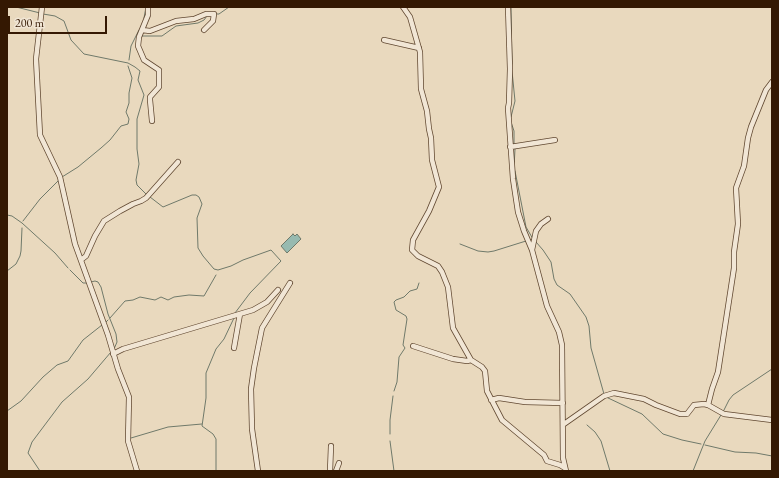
<!DOCTYPE html>
<style>
body{margin:0}
#map{position:relative;width:779px;height:478px;overflow:hidden;background:#e9d9be;font-family:"EB Garamond",serif}
canvas{display:block}
.frame{position:absolute;inset:0;border:8px solid #341802;pointer-events:none}
.scale{position:absolute;left:8px;top:16px;width:99px;height:18px;box-sizing:border-box;border:2px solid #341802;border-top:0;padding-left:5px;font-size:12px;line-height:14px;white-space:nowrap;color:#341802;-webkit-text-stroke:3px #f1e6d5;paint-order:stroke}
</style>
<div id="map">
<canvas width="779" height="478"></canvas>
<div class="frame"></div>
<div class="scale">200 m</div>
</div>
<script>
const g = document.querySelector('canvas').getContext('2d');
g.lineJoin = 'round';
function paint(path, color) { g.fillStyle = color; g.fill(path, 'evenodd'); }
const poly = rows => new Path2D(rows.map(r => 'M' + r).join(''));
function strokePath(path, color, width, dash) { g.strokeStyle = color; g.lineWidth = width; g.lineCap = dash ? 'butt' : 'round'; g.setLineDash(dash || []); g.stroke(path); }
const water = poly([
 [293,234,295,236,297,234,301,239,287,253,281,246,293,234]
]);
paint(water, '#97bab0');
strokePath(water, '#6f796a', 1);
strokePath(poly([
 [16,7,40,13],
 [511,7,512,64],
 [43,14,55,16,64,21,71,40,84,54,128,63,135,67,140,71,138,80,144,95,137,119,137,149,139,164,136,180,137,185,146,194],
 [216,14,219,14,229,7],
 [144,18,146,7],
 [142,36,162,36,176,26,198,23,204,20,207,16],
 [129,60,131,46,139,30],
 [511,117,515,101,512,71],
 [511,122,514,131,514,145],
 [514,168,515,149],
 [515,171,526,227,533,239,530,240],
 [62,177,78,167,101,148,110,140,121,126,128,124,129,119,126,112,129,103,129,93,132,78,128,66],
 [150,197,163,207,192,195,196,195,199,197,202,204,197,218,198,248,203,256,214,269,218,270,231,266,243,260,271,250,281,261,250,293,235,313],
 [7,215,12,216,22,223,55,253,68,268],
 [23,221,40,199,59,180],
 [536,242,543,250,551,262,554,279,557,285,570,294,586,317,589,326,591,348,604,394],
 [460,244,478,251,488,252,494,251,526,241],
 [70,270,83,283,88,283],
 [7,271,16,264,20,256,21,251,22,228],
 [91,282,95,281,98,282,101,287,108,314,116,334,117,342,114,349],
 [110,318,125,301,133,300,140,297,155,300,161,297,168,300,174,297,189,295,204,296,216,275],
 [106,322,108,320],
 [394,391,397,382,399,357,405,348,403,345,407,319,406,316,396,310,394,302,396,300,404,297,410,291,417,289,419,283],
 [606,397,642,414,663,434,682,440,701,444],
 [7,411,21,401,43,377,57,365,68,361,83,340,102,325],
 [723,412,729,400,733,395,772,369],
 [587,425,595,432,601,441,610,471],
 [390,434,390,420,393,396],
 [131,438,168,427,202,424],
 [390,441,394,471],
 [705,445,735,452,756,453,772,456],
 [40,471,28,453,32,442,62,402,88,379,111,352],
 [216,471,216,439,213,434,202,426,206,398,206,373,216,349,224,339,234,318],
 [693,471,705,441,721,415]
]), '#6f796a', 1);
const minor = poly([
 [42,7,36,59,40,135,60,177,75,244,108,335,118,369,129,397,128,441,137,471],
 [148,7,148,15,139,37,138,46,144,60,159,70,159,87,150,97,150,100,152,121],
 [403,7,410,17,420,52,421,89,427,111,429,129,431,138,432,160,439,187,429,211,413,240,412,250,418,256,438,266,442,272,448,287,453,328,471,360,482,367,485,371,487,391,502,420,544,455,547,461,560,465,565,468],
 [508,7,510,69,509,103,508,108,513,179,518,212,524,231,532,250,547,306,559,332,562,345,563,458,566,471],
 [142,30,150,31,176,21,194,19,206,14,214,14,213,21,204,30],
 [384,40,419,48],
 [510,147,555,140],
 [532,250,536,231,541,224,548,219],
 [81,260,86,256,95,236,104,221,120,211,133,204,141,201,146,198,178,162],
 [413,346,453,359,467,361,471,360],
 [234,348,240,314],
 [113,354,123,349,253,310,267,302,278,290],
 [491,400,499,398,525,402,563,403],
 [708,405,712,389,718,372,734,268,734,252,738,224,736,188,744,166,748,138,751,127,766,90,772,82],
 [564,424,604,396,614,393,644,399,656,405,680,414,687,414,694,405,704,404,708,405,724,414,772,420],
 [258,471,252,429,251,389,254,368,262,328,290,283],
 [330,471,331,446],
 [336,471,339,463]
]);
strokePath(minor, '#614831', 6);
strokePath(minor, '#f1e6d5', 4.5);
</script>
